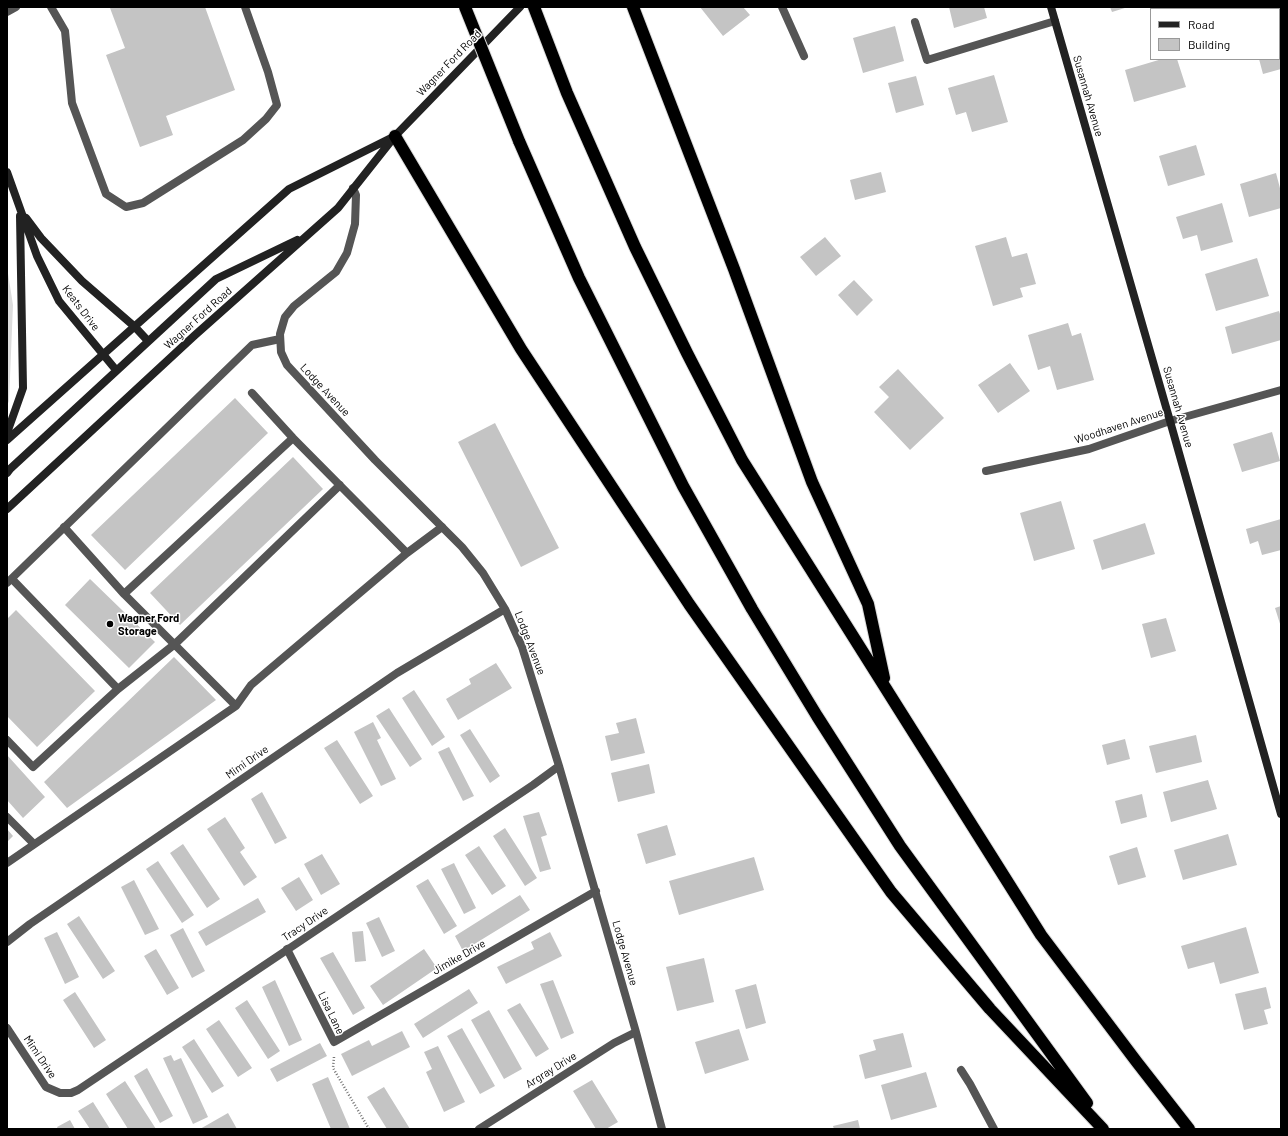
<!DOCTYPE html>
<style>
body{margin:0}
#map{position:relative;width:1288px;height:1136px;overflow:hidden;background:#fff;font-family:Barlow,sans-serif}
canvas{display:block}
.frame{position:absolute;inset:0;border:8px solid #000;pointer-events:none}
.legend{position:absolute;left:1150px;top:8px;width:130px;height:52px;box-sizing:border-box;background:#fff;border:1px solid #999;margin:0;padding:5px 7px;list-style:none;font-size:12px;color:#000}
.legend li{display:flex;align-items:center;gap:8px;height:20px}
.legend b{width:20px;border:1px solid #999}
</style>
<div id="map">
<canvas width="1288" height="1136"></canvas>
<div class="frame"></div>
<ul class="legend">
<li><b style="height:5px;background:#222"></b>Road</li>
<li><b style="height:11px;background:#c4c4c4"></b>Building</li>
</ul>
</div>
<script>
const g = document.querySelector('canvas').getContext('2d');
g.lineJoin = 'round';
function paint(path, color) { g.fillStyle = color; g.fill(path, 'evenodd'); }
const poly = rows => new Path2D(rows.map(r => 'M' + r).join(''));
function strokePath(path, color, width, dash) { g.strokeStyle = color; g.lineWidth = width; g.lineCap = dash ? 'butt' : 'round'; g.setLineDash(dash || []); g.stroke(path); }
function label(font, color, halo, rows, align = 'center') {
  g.font = font + ' Barlow,sans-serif'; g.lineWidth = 3; g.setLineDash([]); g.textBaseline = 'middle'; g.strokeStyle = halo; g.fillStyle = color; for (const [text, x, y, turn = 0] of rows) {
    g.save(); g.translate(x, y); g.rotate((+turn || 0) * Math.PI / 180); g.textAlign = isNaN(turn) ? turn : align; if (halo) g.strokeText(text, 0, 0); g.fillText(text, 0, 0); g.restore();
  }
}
paint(poly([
 [7,267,13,305,9,401,7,406]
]), '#dcdcdc');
paint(poly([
 [114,7,205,7,235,90,166,116,173,135,140,147,106,55,125,48,110,8],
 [700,7,743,7,750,15,723,36],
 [949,7,984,7,987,18,954,28],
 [1110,7,1128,7,1112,12],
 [895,26,904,61,863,73,853,38],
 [1279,40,1281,41,1281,69,1263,74,1259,59,1279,59],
 [1162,59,1177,59,1186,87,1134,102,1125,70],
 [994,75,1008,122,972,132,966,112,956,115,948,88],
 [916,76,924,105,896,113,888,83],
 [1196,145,1205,175,1168,186,1159,156],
 [881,172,886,192,855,200,850,180],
 [1276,173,1281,192,1281,208,1249,217,1240,184],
 [1222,203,1233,242,1201,251,1197,235,1183,239,1176,217],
 [825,237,841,256,816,276,800,257],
 [1006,237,1012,257,1027,253,1036,284,1020,288,1023,297,993,306,975,246],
 [1257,258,1269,296,1216,311,1205,274],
 [854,280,873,300,857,316,838,295],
 [1279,311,1281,317,1281,340,1232,354,1225,327],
 [1068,323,1072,336,1081,333,1094,380,1057,390,1050,366,1038,370,1028,335],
 [1010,363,1030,391,998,413,978,385],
 [898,369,944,418,910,450,874,412,889,397,879,387],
 [235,398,268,433,125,570,91,535],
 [495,423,559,548,521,567,458,442],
 [1272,432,1280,461,1242,472,1233,444],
 [293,457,323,489,180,625,150,593],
 [1061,501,1075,549,1034,561,1020,513],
 [1281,519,1281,550,1262,555,1258,541,1250,544,1246,529],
 [1145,523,1155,554,1102,570,1093,540],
 [90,579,155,642,129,668,65,605],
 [1281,606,1281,627,1275,608],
 [16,610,95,691,37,747,7,716,7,619],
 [1166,618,1176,651,1151,658,1142,624],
 [174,657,216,700,67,808,44,782],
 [496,663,512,688,458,720,446,699,471,684,469,679],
 [414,690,445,737,432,746,402,698],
 [389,708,422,759,410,767,376,716],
 [636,718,645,753,611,761,605,736,619,733,616,723],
 [373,722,381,738,377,740,396,779,381,786,354,732],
 [470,729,500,776,490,783,460,735],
 [1196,735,1202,762,1156,773,1149,746],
 [1125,739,1130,759,1107,765,1102,745],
 [337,740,373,796,360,804,324,748],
 [449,747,474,796,463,801,438,752],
 [7,755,45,797,23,818,7,800],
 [649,764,655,793,618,802,611,773],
 [1208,780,1217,809,1171,822,1163,792],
 [262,792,287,838,275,844,251,799],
 [1142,794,1147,817,1121,824,1115,801],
 [539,812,547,835,541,837,551,869,540,872,523,816],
 [225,817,245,848,240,852,257,877,244,886,207,829],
 [667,825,676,855,646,864,637,834],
 [505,828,537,878,525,886,493,836],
 [7,829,13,836,7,842],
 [1228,834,1237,865,1183,880,1174,850],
 [183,844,220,899,207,908,170,853],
 [479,846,506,886,492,895,465,855],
 [1137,847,1146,877,1118,885,1109,856],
 [322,854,340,884,321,895,304,864],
 [754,857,764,890,679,915,669,881],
 [158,861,194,915,182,923,146,869],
 [454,863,476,908,464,914,441,869],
 [299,877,313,900,296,911,281,888],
 [428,879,457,926,444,934,416,886],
 [134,880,159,929,145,935,121,887],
 [520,895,530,910,463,951,455,936],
 [258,898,266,912,206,946,198,932],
 [79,916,115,971,103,979,67,924],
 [379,917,395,951,382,957,366,923],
 [1246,927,1259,973,1220,984,1214,962,1188,969,1181,946],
 [183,928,205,971,192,978,170,935],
 [363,931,366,961,355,962,352,932],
 [57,932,79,977,65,984,44,938],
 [550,932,562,956,506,984,497,967,534,949,531,942],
 [156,949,179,988,167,995,144,956],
 [424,949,437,968,383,1005,370,986],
 [333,952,365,1008,353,1015,320,958],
 [704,958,714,1002,677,1011,666,967],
 [275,980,302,1040,289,1046,262,987],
 [553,980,574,1033,561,1039,540,984],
 [756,984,766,1023,746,1029,735,990],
 [1266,987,1271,1008,1264,1010,1268,1024,1244,1030,1235,994],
 [469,989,478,1003,423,1038,414,1024],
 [75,992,106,1040,94,1048,63,1000],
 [247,1000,280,1051,268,1059,235,1008],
 [520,1003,549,1049,536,1057,507,1010],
 [489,1010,522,1069,504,1079,471,1020],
 [219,1020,252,1068,238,1077,206,1029],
 [462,1028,495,1086,480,1094,447,1036],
 [739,1029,749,1060,705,1074,695,1042],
 [402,1031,410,1047,352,1076,341,1054,369,1040,372,1046],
 [903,1033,912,1067,865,1079,859,1055,876,1050,873,1040],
 [194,1039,224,1086,212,1093,182,1047],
 [320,1043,327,1056,277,1082,270,1069],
 [438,1046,465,1102,444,1112,426,1072,432,1069,424,1052],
 [171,1055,174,1061,181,1058,208,1117,193,1124,163,1058],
 [147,1068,173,1116,160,1123,134,1076],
 [926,1072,937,1107,891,1120,881,1085],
 [328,1077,350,1129,331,1129,312,1084],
 [592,1080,618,1122,606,1129,596,1129,573,1091],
 [125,1081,156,1129,128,1129,106,1094],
 [384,1087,410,1129,387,1129,367,1097],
 [93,1102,110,1129,90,1129,78,1111],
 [228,1113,237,1129,200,1129],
 [70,1120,75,1129,58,1129,57,1127],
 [858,1120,860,1129,834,1129,833,1126]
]), '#c4c4c4');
const highway = poly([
 [534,7,567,93,635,247,687,353,742,460,1041,935,1136,1061,1189,1129],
 [633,7,734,269,812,482,868,604,884,678],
 [395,136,521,349,689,604,891,892,990,1009,1103,1129],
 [519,141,579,278,683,486,752,609,817,716,900,846,1087,1103]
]);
strokePath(highway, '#dbdbdb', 14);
strokePath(poly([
 [334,1057,333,1068,369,1129]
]), '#777', 2.5, [1, 2]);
strokePath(poly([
 [51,7,65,31,72,103,106,194,126,207,143,203,243,140,266,119,277,105,268,72,245,7],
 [782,7,804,56],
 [7,12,16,7],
 [915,22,927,60,1055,21],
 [252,393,293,438,407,553],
 [64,527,124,594,293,438],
 [7,583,252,345,280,339],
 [124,594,236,706],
 [118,689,175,644,340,485],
 [7,740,33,767,118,689,12,579],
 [7,817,34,844],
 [7,863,236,706,251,685,407,553,442,527]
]), '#555', 8);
strokePath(poly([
 [353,188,356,195,355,224,347,253,336,272,294,306,285,317,280,334,281,352,287,365,375,460,462,547,483,573,505,609,522,647,559,766,636,1032,662,1129],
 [986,471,1089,449,1170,421,1281,390],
 [7,942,30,924,397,673,505,609],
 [287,949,334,1042,596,891],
 [7,1028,46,1087,60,1093,71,1093,78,1090,533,785,559,766],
 [961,1070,970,1084,994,1129],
 [479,1129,614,1043,636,1032]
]), '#555', 8);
strokePath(poly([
 [1051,7,1170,421,1281,814],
 [7,172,37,256,59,301,116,370],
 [26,218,41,238,82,281,135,327,148,341],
 [7,433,23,388,20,216],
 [7,440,289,189,393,137],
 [7,473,10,469,216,279,297,240],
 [7,509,194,336,338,208,395,136,520,7]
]), '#222', 8);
strokePath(highway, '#000', 12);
const highwayBridge = poly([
 [465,7,519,141]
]);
strokePath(highwayBridge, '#dbdbdb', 14, []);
strokePath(highwayBridge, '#000', 12);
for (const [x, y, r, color] of [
 [110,624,4,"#000"]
]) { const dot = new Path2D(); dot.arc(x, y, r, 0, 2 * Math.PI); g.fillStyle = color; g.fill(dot); strokePath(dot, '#fff', 1.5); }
label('11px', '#000', '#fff', [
 ["Wagner Ford Road",449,63,-46],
 ["Susannah Avenue",1088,96,74],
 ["Keats Drive",81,308,53],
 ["Wagner Ford Road",198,318,-42],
 ["Lodge Avenue",325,390,47],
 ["Susannah Avenue",1178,407,74],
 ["Woodhaven Avenue",1119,426,-18],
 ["Lodge Avenue",530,643,69],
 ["Mimi Drive",247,762,-35],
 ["Tracy Drive",305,924,-34],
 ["Lodge Avenue",625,953,74],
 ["Jimike Drive",459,957,-30],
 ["Lisa Lane",331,1013,64],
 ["Mimi Drive",40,1057,56],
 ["Argray Drive",551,1070,-32]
]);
label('bold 11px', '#000', '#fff', [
 ["Wagner Ford",118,618],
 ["Storage",118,631]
], 'left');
</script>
